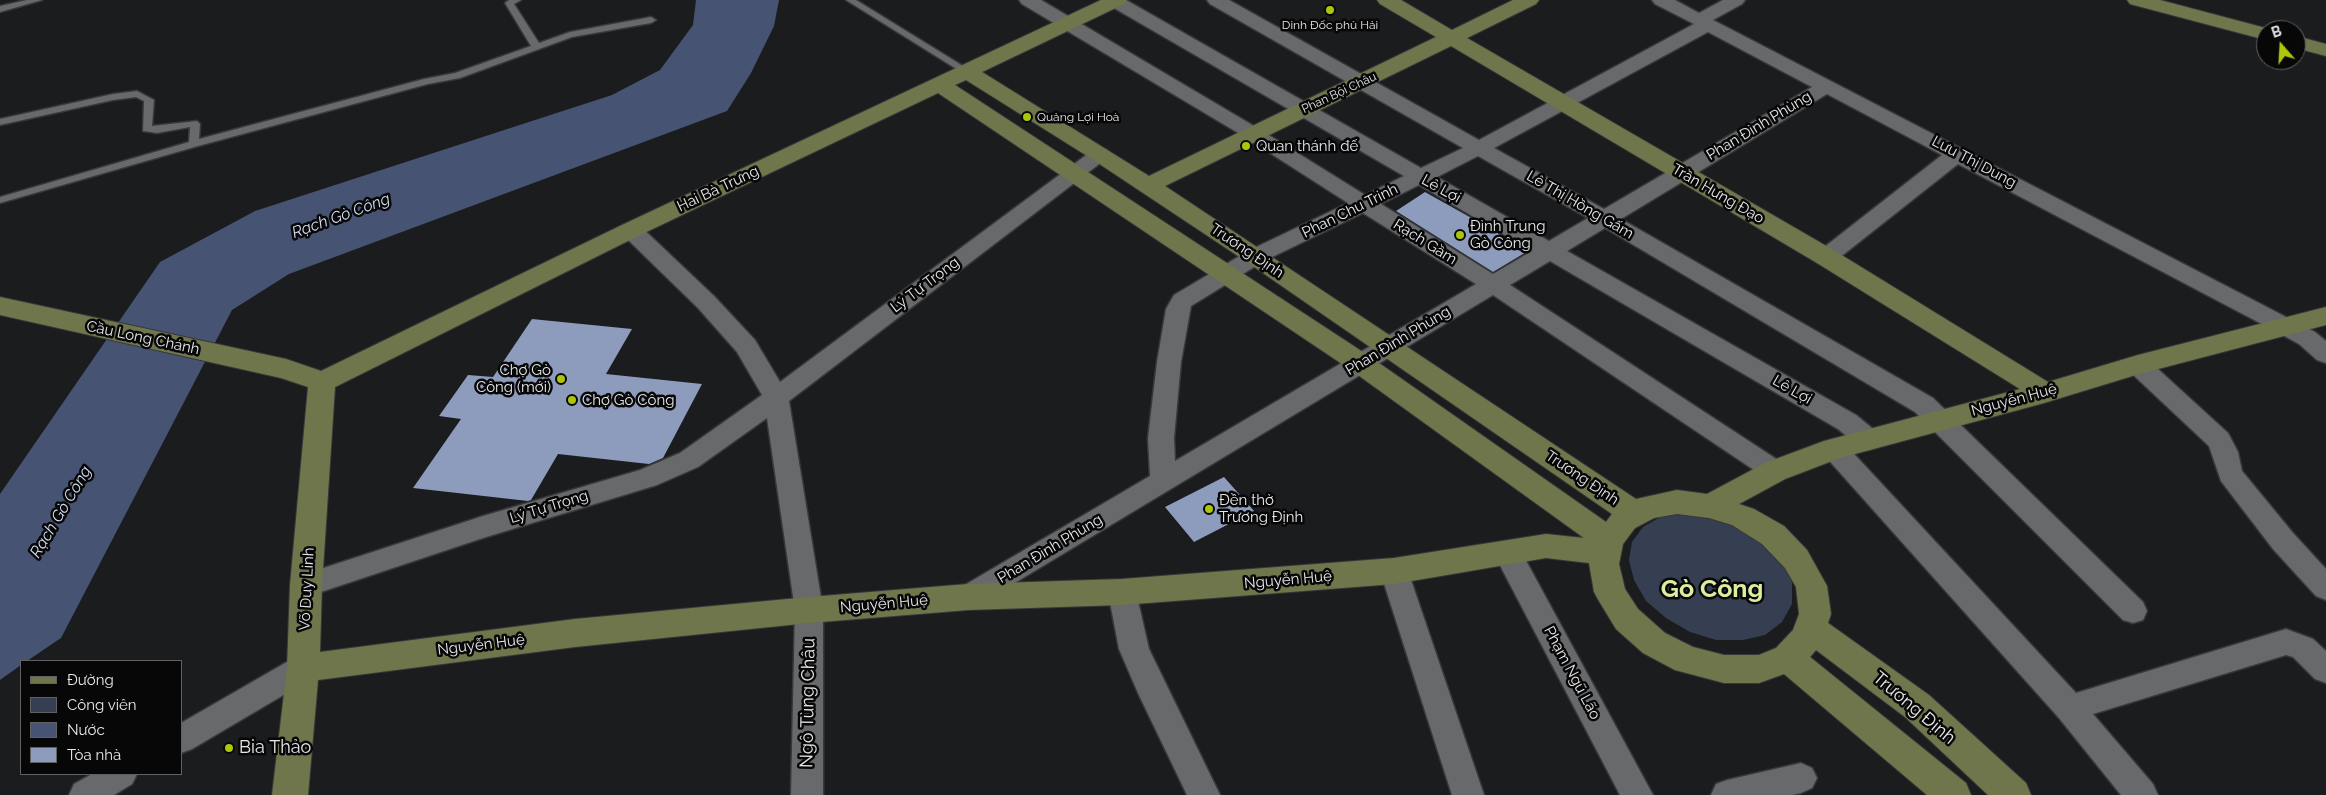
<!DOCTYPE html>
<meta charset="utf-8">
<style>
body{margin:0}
#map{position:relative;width:2326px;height:795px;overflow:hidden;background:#1b1c1e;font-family:Raleway,sans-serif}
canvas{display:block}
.legend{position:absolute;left:20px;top:660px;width:162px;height:115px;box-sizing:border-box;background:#070708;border:1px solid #606162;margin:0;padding:6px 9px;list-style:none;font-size:15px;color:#e6e7e8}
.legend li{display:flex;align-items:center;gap:10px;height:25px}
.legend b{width:25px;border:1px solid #606162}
.north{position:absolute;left:2256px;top:20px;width:50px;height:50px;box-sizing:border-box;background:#070708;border:1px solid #606162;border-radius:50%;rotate:341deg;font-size:14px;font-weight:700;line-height:20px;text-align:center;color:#e6e7e8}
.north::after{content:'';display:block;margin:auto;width:18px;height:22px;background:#aec60a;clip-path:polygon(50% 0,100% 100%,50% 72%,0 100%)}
</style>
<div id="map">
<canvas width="2326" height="795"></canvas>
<ul class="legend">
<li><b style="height:6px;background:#6f764c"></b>Đường</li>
<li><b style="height:14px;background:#363e51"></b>Công viên</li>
<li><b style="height:14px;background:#465372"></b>Nước</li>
<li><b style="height:14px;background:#8d9bbd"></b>Tòa nhà</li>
</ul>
<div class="north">B</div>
</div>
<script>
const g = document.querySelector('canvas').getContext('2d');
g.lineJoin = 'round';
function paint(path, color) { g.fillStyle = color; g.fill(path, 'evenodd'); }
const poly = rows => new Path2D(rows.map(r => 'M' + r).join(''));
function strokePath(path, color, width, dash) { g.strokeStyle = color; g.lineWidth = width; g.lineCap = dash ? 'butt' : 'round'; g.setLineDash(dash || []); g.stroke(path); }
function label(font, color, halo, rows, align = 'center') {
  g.font = font + ' Raleway,sans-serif'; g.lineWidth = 5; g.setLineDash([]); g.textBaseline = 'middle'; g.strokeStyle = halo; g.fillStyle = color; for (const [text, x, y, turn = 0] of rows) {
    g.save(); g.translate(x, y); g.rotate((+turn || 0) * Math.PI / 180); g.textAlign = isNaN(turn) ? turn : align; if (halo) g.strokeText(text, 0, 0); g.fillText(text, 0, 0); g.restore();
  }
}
paint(poly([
 [1686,512,1740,524,1781,560,1792,582,1792,604,1782,622,1765,635,1743,640,1716,640,1690,632,1666,618,1646,601,1634,580,1629,560,1632,542,1643,527,1662,516]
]), '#363e51');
paint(poly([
 [696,0,779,0,774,26,751,73,727,111,289,274,232,310,61,638,27,661,21,661,21,665,0,680,0,494,160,262,255,211,612,95,660,70,693,25]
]), '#465372');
paint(poly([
 [1425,192,1484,225,1528,251,1493,272,1396,211],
 [532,319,632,329,606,374,702,384,663,458,649,464,558,454,531,500,528,501,413,488,461,419,439,416,468,375,493,377],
 [1224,477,1254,511,1194,542,1165,507]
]), '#8d9bbd');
const lane = poly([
 [27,0,42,0,0,12,0,6,27,0],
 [509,0,521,0,514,4,539,43,570,32,651,17,656,20,651,23,572,37,460,78,428,84,198,146,0,203,0,197,189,142,190,127,157,133,143,131,144,101,136,97,113,100,0,125,0,119,113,94,137,91,154,100,152,126,197,121,200,124,199,139,424,79,455,73,531,46,505,3,509,0],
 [846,0,856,0,971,71,966,74,963,73,846,0]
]);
const street = poly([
 [1019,0,1041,0,1259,129,1365,195,1404,176,1107,4,1104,0,1126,0,1421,168,1463,148,1210,4,1207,0,1229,0,1479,140,1694,24,1655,4,1652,0,1675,0,1699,13,1723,0,1745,0,1742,4,1713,20,2315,332,2326,341,2326,363,2317,360,2299,344,2277,332,1958,164,1834,262,1826,264,1818,262,1815,257,1818,252,1942,155,1827,94,1621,219,1933,398,2143,602,2147,611,2143,620,2133,623,2123,620,1915,412,1605,228,1567,251,1856,415,1878,433,1882,440,1878,447,1869,450,1860,447,1838,429,1550,261,1510,285,1784,464,1788,471,1784,478,1775,481,1766,478,1493,295,978,605,968,609,958,605,954,597,958,589,1150,476,1148,438,1157,362,1166,309,1174,295,1248,251,1348,203,1245,137,1022,4,1019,0],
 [1708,32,1812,87,1604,209,1494,148,1708,32],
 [1478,156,1588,218,1549,241,1437,177,1478,156],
 [1419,185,1532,251,1493,274,1381,204,1419,185],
 [1363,213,1476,284,1175,461,1174,438,1181,362,1191,306,1264,261,1363,213],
 [1100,148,1107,150,1110,154,1107,158,789,401,823,610,823,795,791,795,795,610,767,418,698,467,657,485,483,538,306,597,296,593,292,585,296,577,483,516,640,470,680,453,762,395,737,352,698,308,623,235,620,230,623,225,631,223,639,225,714,296,755,340,780,382,1093,150,1100,148],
 [2138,356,2147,359,2228,433,2238,452,2242,471,2293,533,2326,569,2326,600,2316,596,2273,549,2221,481,2209,446,2129,371,2126,365,2129,359,2138,356],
 [1834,439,1843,442,2076,693,2286,629,2313,639,2326,651,2326,683,2315,679,2293,657,2286,655,2093,714,2153,784,2158,795,2121,795,2059,718,1825,456,1821,449,1825,442,1834,439],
 [1507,541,1517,544,1653,795,1620,795,1493,552,1497,544,1507,541],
 [1394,559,1404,563,1408,571,1484,795,1452,795,1380,571,1384,563,1394,559],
 [1122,580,1132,584,1136,592,1149,649,1220,795,1187,795,1138,693,1119,649,1108,592,1112,584,1122,580],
 [303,655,314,659,318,668,314,677,192,749,181,753,181,723,292,659,303,655],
 [1801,763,1812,768,1817,778,1812,788,1801,793,1792,795,1711,795,1716,784,1727,780,1801,763],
 [92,774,137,774,132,784,114,795,69,795,74,784,92,774]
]);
const secondary = poly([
 [1101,0,1127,0,1124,4,982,72,1149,176,1436,37,1380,4,1377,0,1401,0,1452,30,1513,0,1539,0,1536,4,1467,38,1835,251,2048,382,2138,355,2326,307,2326,325,2139,374,2044,403,1840,458,1785,479,1739,504,1754,509,1784,526,1807,550,1827,586,1831,614,1828,623,1929,695,2026,783,2031,795,1988,795,1905,717,1816,650,1810,657,1966,783,1971,795,1927,795,1784,674,1759,683,1724,683,1675,670,1643,653,1616,629,1599,601,1594,592,1589,563,1546,558,1394,584,1122,605,968,610,809,623,575,647,318,680,308,795,272,795,287,668,290,585,308,387,281,378,0,315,0,297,286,359,321,371,622,225,1101,0],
 [1451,46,1817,263,2020,389,1824,441,1765,463,1707,494,1677,490,1636,499,1165,186,1451,46],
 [966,80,1092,159,1247,262,1612,514,1606,522,1369,356,955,85,966,80],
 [938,93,1351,370,1584,538,1546,534,1394,558,1122,579,968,584,809,597,575,619,320,652,322,585,335,387,640,235,938,93],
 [1677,514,1709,518,1732,525,1762,544,1785,568,1796,587,1799,614,1793,630,1776,648,1759,655,1724,655,1693,647,1665,633,1638,609,1625,589,1619,564,1623,544,1635,528,1654,518,1677,514],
 [2127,0,2160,0,2273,30,2266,30,2266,40,2130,4,2127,0],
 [2296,36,2326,44,2326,56,2296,48,2296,36]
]);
strokePath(lane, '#373839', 3);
strokePath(street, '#373839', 3);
strokePath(secondary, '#373839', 2);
paint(lane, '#67696b');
paint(street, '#67696b');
paint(secondary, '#6f764c');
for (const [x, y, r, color] of [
 [1330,10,5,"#aec60a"],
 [1027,117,5,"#aec60a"],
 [1246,146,5,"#aec60a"],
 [1460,235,5,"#aec60a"],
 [561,379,5,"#aec60a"],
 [572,400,5,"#aec60a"],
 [1209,509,5,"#aec60a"],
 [229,748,5,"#aec60a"]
]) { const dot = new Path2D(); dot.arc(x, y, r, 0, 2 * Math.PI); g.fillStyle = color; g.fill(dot); strokePath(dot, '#070708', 2); }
label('12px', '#e6e7e8', '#070708', [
 ["Dinh Đốc phủ Hải",1330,25],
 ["Quảng Lợi Hoà",1037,117,"left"]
]);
label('12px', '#e6e7e8', '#070708', [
 ["Phan Bội Châu",1339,93,-25]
]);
label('15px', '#e6e7e8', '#070708', [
 ["Phan Đình Phùng",1759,126,-31],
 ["Lưu Thị Dung",1974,162,28],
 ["Hai Bà Trưng",718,189,-25],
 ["Lê Lợi",1441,189,29],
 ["Trần Hưng Đạo",1718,194,30],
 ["Lê Thị Hồng Gấm",1580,205,30],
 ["Phan Chu Trinh",1350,211,-26],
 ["Rạch Gầm",1425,242,32],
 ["Trương Định",1247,251,34],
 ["Lý Tự Trọng",925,285,-37],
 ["Cầu Long Chánh",143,338,12],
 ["Phan Đình Phùng",1398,341,-31],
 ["Lê Lợi",1792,390,30],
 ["Nguyễn Huệ",2014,400,-15],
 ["Trương Định",1582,478,34],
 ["Lý Tự Trọng",549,507,-17],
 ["Phan Đình Phùng",1050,549,-31],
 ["Nguyễn Huệ",1288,580,-5],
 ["Võ Duy Linh",307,589,-87],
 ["Nguyễn Huệ",884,604,-5],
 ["Nguyễn Huệ",481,645,-7],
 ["Phạm Ngũ Lão",1572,673,62]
]);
label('15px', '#e6e7e8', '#070708', [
 ["Quan thánh đế",1256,146],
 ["Đình Trung",1470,226],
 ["Gò Công",1470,243],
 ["Chợ Gò",551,370,"right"],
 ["Công (mới)",551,387,"right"],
 ["Chợ Gò Công",582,400],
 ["Đền thờ",1219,500],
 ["Trương Định",1219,517]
], 'left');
label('italic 16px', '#d5dff6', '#070708', [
 ["Rạch Gò Công",341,216,-20],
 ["Rạch Gò Công",61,512,-59]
]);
label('18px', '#e6e7e8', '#070708', [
 ["Ngô Tùng Châu",808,703,-89],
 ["Trương Định",1914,708,40]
]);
label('18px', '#e6e7e8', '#070708', [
 ["Bia Thảo",239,748]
], 'left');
label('bold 25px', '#ddeda0', '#070708', [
 ["Gò Công",1712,589]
]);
</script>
